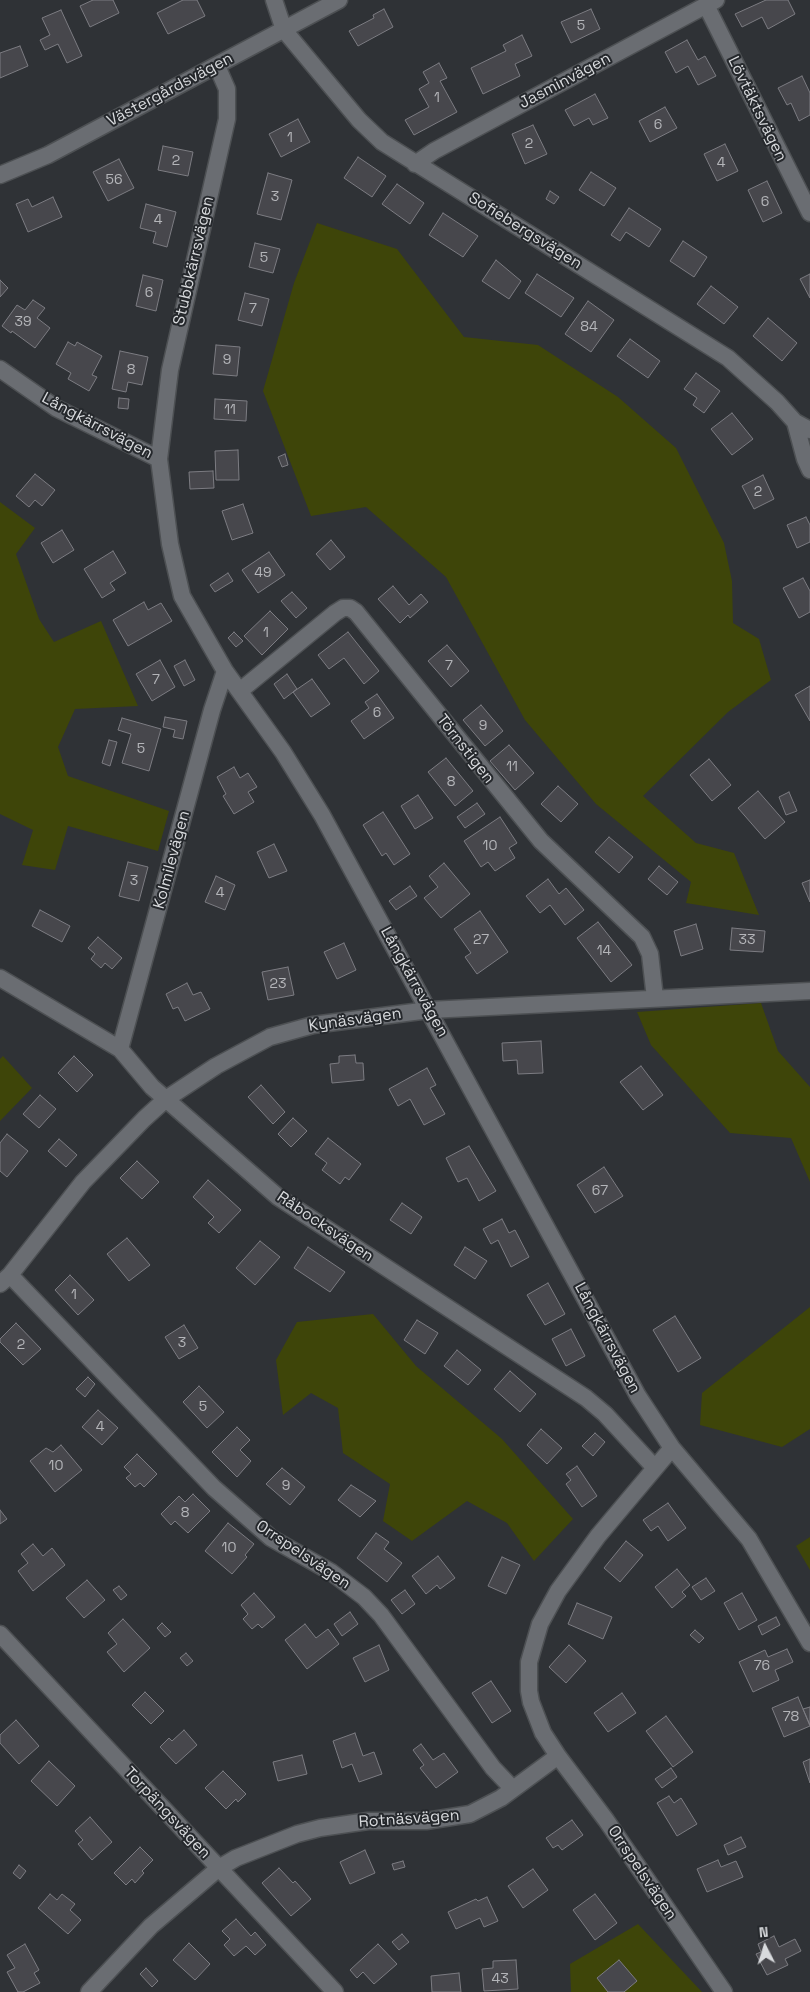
<!DOCTYPE html>
<meta charset="utf-8">
<style>
body{margin:0}
#map{position:relative;width:810px;height:1992px;overflow:hidden;background:#2f3236;font-family:"Space Grotesk",sans-serif}
canvas{display:block}
.north{position:absolute;left:740px;top:1922px;width:50px;height:50px;-webkit-text-stroke:4px #25282c;paint-order:stroke;rotate:355deg;font-size:14px;font-weight:700;line-height:20px;text-align:center;color:#d8dadd}
.north::after{content:'';display:block;margin:auto;width:18px;height:22px;background:#d8dadd;clip-path:polygon(50% 0,100% 100%,50% 72%,0 100%)}
</style>
<div id="map">
<canvas width="810" height="1992"></canvas>
<div class="north">N</div>
</div>
<script>
const g = document.querySelector('canvas').getContext('2d');
g.lineJoin = 'round';
function paint(path, color) { g.fillStyle = color; g.fill(path, 'evenodd'); }
const poly = rows => new Path2D(rows.map(r => 'M' + r).join(''));
function strokePath(path, color, width, dash) { g.strokeStyle = color; g.lineWidth = width; g.lineCap = dash ? 'butt' : 'round'; g.setLineDash(dash || []); g.stroke(path); }
function label(font, color, halo, rows, align = 'center') {
  g.font = font + ' "Space Grotesk",sans-serif'; g.lineWidth = 4; g.setLineDash([]); g.textBaseline = 'middle'; g.strokeStyle = halo; g.fillStyle = color; for (const [text, x, y, turn = 0] of rows) {
    g.save(); g.translate(x, y); g.rotate((+turn || 0) * Math.PI / 180); g.textAlign = isNaN(turn) ? turn : align; if (halo) g.strokeText(text, 0, 0); g.fillText(text, 0, 0); g.restore();
  }
}
paint(poly([
 [317,223,397,249,464,337,538,345,618,397,676,448,724,543,732,581,733,623,759,639,771,680,728,712,643,796,696,843,734,853,759,915,686,903,691,882,596,804,525,720,446,577,366,507,311,516,263,391,294,283],
 [0,502,35,528,16,554,39,619,54,642,101,621,138,706,75,709,58,747,68,776,169,811,158,851,68,826,55,870,22,865,33,830,0,814],
 [761,1003,778,1051,810,1087,810,1182,791,1138,730,1133,651,1045,637,1012],
 [3,1056,32,1088,0,1121,0,1059],
 [810,1307,810,1429,782,1447,700,1425,702,1393],
 [373,1314,416,1366,502,1439,573,1519,534,1561,507,1523,467,1501,412,1541,383,1521,390,1484,343,1453,338,1408,311,1393,283,1415,276,1360,297,1322],
 [810,1537,810,1570,796,1546],
 [638,1924,702,1992,571,1992,570,1964]
]), '#3e4509');
const building = poly([
 [93,0,113,0,119,13,90,27,80,6,93,0],
 [183,0,197,0,205,16,168,34,157,13,183,0],
 [766,0,788,0,795,14,768,29,762,17,742,27,735,14,766,0],
 [384,9,393,27,358,46,349,31,374,18,373,15,384,9],
 [591,9,600,29,571,43,561,22,591,9],
 [61,10,82,56,67,63,58,44,45,50,40,40,50,35,42,18,61,10],
 [522,35,532,56,515,64,520,76,483,94,471,68,506,51,503,45,522,35],
 [687,40,698,60,705,56,716,76,698,85,688,66,676,73,665,52,687,40],
 [20,46,28,66,0,78,0,53,20,46],
 [439,63,447,78,440,81,457,112,414,135,405,120,429,107,419,89,429,83,423,72,439,63],
 [802,76,810,93,810,115,799,121,791,103,787,105,778,88,802,76],
 [595,94,608,118,593,125,589,118,574,126,565,110,595,94],
 [665,107,677,128,650,142,639,121,665,107],
 [298,119,310,142,281,157,269,134,298,119],
 [533,125,547,154,525,164,512,134,533,125],
 [725,144,738,171,717,181,704,154,725,144],
 [163,146,193,152,188,176,158,170,163,146],
 [358,157,386,176,372,197,344,178,358,157],
 [119,159,134,188,108,201,93,172,119,159],
 [591,172,616,188,604,206,579,190,591,172],
 [268,173,292,180,281,220,257,214,268,173],
 [767,181,782,213,763,222,748,190,767,181],
 [397,184,424,203,410,224,382,204,397,184],
 [550,191,559,197,554,204,546,199,550,191],
 [53,197,62,217,28,232,16,204,28,199,32,207,53,197],
 [146,204,176,212,167,247,153,243,156,232,140,228,146,204],
 [629,208,661,229,649,247,626,232,620,241,611,235,629,208],
 [443,213,478,236,463,257,429,235,443,213],
 [683,241,707,257,694,277,670,261,683,241],
 [255,243,280,249,273,273,249,267,255,243],
 [496,260,521,281,509,299,482,281,496,260],
 [537,274,574,298,561,317,525,293,537,274],
 [810,274,810,298,800,279,810,274],
 [143,275,163,280,156,311,136,306,143,275],
 [0,280,8,288,0,297,0,280],
 [711,286,738,307,724,324,697,304,711,286],
 [245,293,269,299,262,326,238,320,245,293],
 [33,300,45,308,37,318,50,328,35,348,12,331,11,333,2,326,17,305,25,310,33,300],
 [588,301,614,320,591,352,565,334,588,301],
 [768,318,797,343,782,361,753,336,768,318],
 [630,339,660,361,648,378,617,356,630,339],
 [68,342,75,346,77,342,102,356,92,375,97,377,89,391,68,379,71,373,56,364,68,342],
 [216,345,240,347,237,376,213,374,216,345],
 [120,351,148,357,142,385,128,382,126,392,112,389,120,351],
 [696,373,720,391,704,413,693,405,697,398,684,389,696,373],
 [119,398,129,399,128,409,118,408,119,398],
 [215,399,247,401,246,421,214,419,215,399],
 [732,413,753,439,732,455,711,429,732,413],
 [238,450,239,480,216,480,215,451,238,450],
 [285,454,288,465,282,467,278,457,285,454],
 [213,471,214,488,190,489,189,472,213,471],
 [35,474,55,490,42,506,35,500,29,507,16,496,35,474],
 [763,475,774,499,754,509,742,486,763,475],
 [243,504,253,533,232,540,222,511,243,504],
 [806,517,810,525,810,542,797,548,787,525,806,517],
 [62,530,74,550,53,563,41,543,62,530],
 [331,540,345,557,330,570,316,554,331,540],
 [113,551,126,573,110,583,115,590,102,598,84,569,113,551],
 [269,552,285,575,258,593,242,570,269,552],
 [228,573,233,581,215,592,210,585,228,573],
 [803,578,810,591,810,612,799,618,783,588,803,578],
 [393,586,409,605,421,594,428,602,410,618,408,615,400,623,378,599,393,586],
 [292,592,307,608,296,618,281,601,292,592],
 [144,602,148,610,161,603,172,621,128,646,113,620,144,602],
 [270,611,288,629,262,655,244,636,270,611],
 [234,632,243,641,236,647,228,638,234,632],
 [348,632,379,671,364,684,344,658,329,669,318,655,348,632],
 [447,645,469,671,451,687,428,661,447,645],
 [160,660,175,687,152,701,136,674,160,660],
 [185,660,195,680,184,686,174,666,185,660],
 [287,674,297,689,284,699,274,684,287,674],
 [312,679,330,704,311,717,293,692,312,679],
 [810,686,810,721,795,695,810,686],
 [377,694,394,718,364,739,351,721,369,708,365,702,377,694],
 [481,705,503,731,485,746,463,720,481,705],
 [165,717,187,721,183,739,173,737,175,730,163,727,165,717],
 [122,718,161,729,149,771,122,763,131,734,118,730,122,718],
 [109,740,117,742,110,766,102,763,109,740],
 [509,745,534,773,515,790,490,761,509,745],
 [446,758,473,791,455,806,428,772,446,758],
 [709,759,731,785,712,801,690,775,709,759],
 [234,767,240,778,248,773,257,787,248,792,254,802,234,814,223,796,226,794,217,777,234,767],
 [558,786,578,804,561,822,541,804,558,786],
 [758,791,785,822,765,839,738,808,758,791],
 [789,792,797,811,786,815,779,797,789,792],
 [418,795,433,818,415,829,401,806,418,795],
 [477,803,485,814,465,828,457,817,477,803],
 [383,812,410,854,394,865,386,853,382,856,363,825,383,812],
 [500,817,517,843,509,848,515,858,495,871,488,862,481,867,464,841,500,817],
 [609,837,633,857,619,873,595,852,609,837],
 [274,844,287,871,269,878,257,852,274,844],
 [128,862,148,867,139,901,119,896,128,862],
 [444,863,470,894,441,918,424,898,438,887,429,876,444,863],
 [659,866,678,882,667,895,648,879,659,866],
 [216,876,235,885,225,910,205,902,216,876],
 [548,879,559,894,566,888,584,910,565,925,550,905,540,913,526,896,548,879],
 [810,880,810,902,802,883,810,880],
 [410,886,417,896,396,910,389,901,410,886],
 [40,910,70,926,62,942,32,926,40,910],
 [480,911,508,952,477,974,465,957,471,953,454,929,480,911],
 [598,922,632,965,611,982,577,938,598,922],
 [696,924,703,949,681,956,674,931,696,924],
 [732,928,765,931,763,952,730,950,732,928],
 [98,937,122,958,112,969,105,963,101,968,91,959,95,954,88,948,98,937],
 [344,943,356,970,337,979,324,952,344,943],
 [288,967,294,995,268,1000,262,972,288,967],
 [187,983,193,995,201,992,210,1009,185,1021,178,1007,173,1009,166,994,187,983],
 [541,1041,543,1073,518,1074,517,1060,503,1061,502,1043,541,1041],
 [355,1055,356,1063,363,1063,364,1080,332,1083,330,1064,339,1063,339,1056,355,1055],
 [74,1056,93,1075,77,1092,58,1073,74,1056],
 [641,1066,663,1095,643,1110,620,1082,641,1066],
 [427,1068,436,1085,430,1088,445,1114,424,1125,410,1099,398,1106,389,1089,427,1068],
 [261,1085,285,1112,273,1124,248,1097,261,1085],
 [40,1095,56,1109,39,1128,23,1114,40,1095],
 [293,1118,307,1131,291,1147,278,1134,293,1118],
 [7,1134,28,1151,7,1177,0,1171,0,1143,7,1134],
 [328,1138,361,1164,349,1180,345,1177,340,1184,322,1170,327,1163,315,1154,328,1138],
 [59,1139,77,1155,66,1167,48,1151,59,1139],
 [469,1146,496,1191,479,1201,467,1178,458,1182,446,1158,469,1146],
 [137,1161,159,1182,142,1199,120,1178,137,1161],
 [604,1167,623,1196,595,1213,577,1185,604,1167],
 [208,1180,241,1210,219,1233,208,1223,214,1217,193,1197,208,1180],
 [402,1203,422,1217,411,1234,390,1220,402,1203],
 [502,1219,509,1233,515,1230,529,1257,511,1267,498,1240,491,1244,483,1229,502,1219],
 [127,1238,150,1265,129,1281,107,1254,127,1238],
 [260,1241,280,1257,255,1285,236,1268,260,1241],
 [308,1247,345,1272,330,1292,294,1268,308,1247],
 [465,1247,487,1261,475,1279,454,1265,465,1247],
 [70,1275,94,1300,78,1315,55,1290,70,1275],
 [548,1283,565,1314,545,1325,527,1295,548,1283],
 [675,1316,701,1358,678,1372,653,1330,675,1316],
 [417,1320,438,1333,425,1354,404,1340,417,1320],
 [16,1323,41,1349,23,1365,0,1342,0,1339,16,1323],
 [184,1325,198,1348,179,1359,165,1337,184,1325],
 [571,1329,585,1356,566,1366,552,1339,571,1329],
 [457,1350,481,1370,468,1385,444,1366,457,1350],
 [510,1371,536,1394,520,1412,494,1389,510,1371],
 [88,1377,95,1384,85,1397,76,1389,88,1377],
 [199,1386,224,1412,207,1428,183,1402,199,1386],
 [98,1410,118,1428,102,1445,82,1427,98,1410],
 [237,1427,250,1440,240,1450,251,1461,237,1477,212,1452,237,1427],
 [541,1429,562,1448,547,1464,527,1445,541,1429],
 [595,1433,605,1442,593,1456,582,1446,595,1433],
 [61,1445,82,1470,55,1492,30,1461,46,1448,53,1452,61,1445],
 [137,1454,157,1474,144,1487,140,1483,135,1487,126,1478,131,1474,124,1467,137,1454],
 [577,1466,597,1496,582,1507,566,1484,571,1480,566,1474,577,1466],
 [282,1468,305,1487,290,1505,266,1484,282,1468],
 [351,1485,376,1501,360,1517,338,1500,351,1485],
 [193,1494,210,1511,188,1533,175,1521,171,1525,161,1514,179,1496,185,1502,193,1494],
 [668,1503,686,1528,668,1541,658,1526,651,1531,643,1520,668,1503],
 [0,1510,7,1519,0,1524,0,1510],
 [228,1523,254,1544,245,1555,247,1557,232,1574,205,1551,228,1523],
 [376,1533,389,1542,384,1549,402,1563,387,1582,357,1558,376,1533],
 [626,1541,643,1555,620,1582,604,1568,626,1541],
 [33,1544,43,1556,52,1548,65,1565,33,1591,18,1571,28,1563,21,1554,33,1544],
 [438,1556,455,1578,440,1589,437,1585,426,1594,412,1576,438,1556],
 [502,1557,520,1565,506,1594,488,1586,502,1557],
 [677,1569,690,1585,682,1592,686,1596,672,1608,655,1587,677,1569],
 [706,1578,715,1591,701,1600,692,1587,706,1578],
 [87,1580,105,1600,84,1618,66,1598,87,1580],
 [119,1586,127,1595,121,1600,113,1590,119,1586],
 [405,1590,415,1604,402,1614,391,1600,405,1590],
 [254,1593,275,1617,262,1628,258,1624,252,1629,243,1619,248,1614,241,1605,254,1593],
 [742,1593,757,1620,739,1630,724,1603,742,1593],
 [577,1603,612,1617,603,1639,568,1624,577,1603],
 [350,1612,358,1624,342,1636,334,1624,350,1612],
 [776,1617,780,1625,762,1635,758,1626,776,1617],
 [123,1619,150,1648,124,1672,107,1652,117,1644,108,1633,123,1619],
 [162,1623,171,1632,165,1637,157,1628,162,1623],
 [305,1624,316,1638,328,1629,339,1644,307,1669,285,1640,305,1624],
 [695,1630,704,1638,699,1643,690,1635,695,1630],
 [379,1645,389,1670,365,1682,353,1658,379,1645],
 [569,1645,586,1661,566,1683,549,1667,569,1645],
 [787,1649,793,1662,775,1670,779,1680,753,1692,739,1662,765,1650,768,1657,787,1649],
 [186,1653,193,1661,187,1666,180,1658,186,1653],
 [491,1681,511,1711,492,1723,472,1693,491,1681],
 [145,1692,164,1711,151,1724,132,1705,145,1692],
 [622,1693,636,1713,608,1732,594,1713,622,1693],
 [798,1697,810,1726,784,1737,772,1708,798,1697],
 [810,1707,810,1725,803,1709,810,1707],
 [666,1716,693,1752,673,1767,646,1731,666,1716],
 [16,1720,39,1746,19,1764,0,1743,0,1735,16,1720],
 [184,1730,197,1745,176,1764,160,1747,169,1738,172,1741,184,1730],
 [355,1733,363,1756,374,1752,382,1774,359,1782,352,1764,342,1768,333,1741,355,1733],
 [421,1744,433,1760,444,1753,458,1772,436,1788,420,1768,424,1765,413,1750,421,1744],
 [302,1755,307,1774,278,1781,273,1762,302,1755],
 [810,1759,810,1783,803,1762,810,1759],
 [49,1761,75,1786,57,1806,31,1781,49,1761],
 [671,1768,677,1777,662,1788,655,1779,671,1768],
 [223,1771,246,1794,238,1802,236,1799,226,1809,205,1788,223,1771],
 [669,1796,674,1803,681,1798,697,1824,677,1836,657,1803,669,1796],
 [90,1817,112,1842,92,1860,78,1844,83,1840,75,1831,90,1817],
 [572,1820,583,1835,562,1850,558,1845,553,1848,546,1838,572,1820],
 [741,1837,746,1847,728,1855,724,1845,741,1837],
 [140,1847,153,1860,142,1871,144,1873,135,1883,132,1879,126,1885,114,1873,140,1847],
 [365,1850,375,1873,350,1884,340,1862,365,1850],
 [718,1860,721,1867,736,1861,743,1877,707,1892,697,1869,718,1860],
 [403,1861,405,1867,394,1870,392,1864,403,1861],
 [19,1865,26,1871,20,1879,13,1873,19,1865],
 [279,1868,293,1883,295,1881,311,1899,291,1916,262,1883,279,1868],
 [533,1869,548,1890,523,1908,508,1886,533,1869],
 [50,1894,57,1900,62,1894,75,1904,70,1910,81,1920,68,1934,38,1908,50,1894],
 [595,1894,617,1923,595,1940,573,1910,595,1894],
 [487,1897,498,1921,484,1927,480,1918,456,1929,448,1912,476,1899,478,1901,487,1897],
 [236,1919,251,1936,255,1932,266,1945,255,1955,246,1946,234,1956,224,1945,230,1939,222,1931,236,1919],
 [402,1934,409,1942,399,1950,392,1942,402,1934],
 [774,1936,779,1947,795,1939,801,1951,785,1959,788,1965,767,1975,756,1954,761,1952,758,1944,774,1936],
 [189,1943,210,1964,195,1980,173,1960,189,1943],
 [25,1944,39,1970,34,1973,40,1983,23,1992,18,1992,7,1972,15,1968,7,1955,25,1944],
 [378,1944,397,1964,374,1984,363,1972,357,1978,350,1970,378,1944],
 [516,1960,518,1989,484,1991,482,1969,493,1968,493,1961,516,1960],
 [619,1960,637,1981,624,1992,608,1992,597,1978,619,1960],
 [146,1968,158,1981,152,1987,140,1974,146,1968],
 [459,1973,461,1992,432,1992,431,1976,459,1973]
]);
paint(building, '#47474c');
strokePath(building, '#7c7c82', 1);
const minor = poly([
 [274,0,284,30,359,120,382,142,728,358,777,402,795,422,810,430],
 [706,5,810,213],
 [217,66,227,89,227,119,170,370,159,459,170,544,182,596,225,671,283,752,322,815,638,1396,672,1448,749,1539,810,1643],
 [415,164,434,151,716,0],
 [0,175,48,155,339,0],
 [0,369,56,408,159,459],
 [795,422,805,459,810,470],
 [241,690,335,613,343,608,350,608,356,612,541,841,642,937,650,954,655,998],
 [0,978,120,1049,152,1087,278,1197,586,1398,605,1414,655,1468],
 [120,1049,212,710,225,671],
 [10,1275,214,1488,271,1538,331,1572,364,1597,381,1615,493,1768,513,1789],
 [0,1284,10,1275,83,1182,144,1119,166,1099,216,1066,270,1037,313,1025,429,1010,810,991],
 [0,1634,335,1992],
 [558,1756,606,1820,724,1992],
 [89,1992,151,1926,219,1868,236,1858,297,1834,320,1828,368,1821,426,1821,470,1814,501,1798,558,1756,543,1733,531,1702,529,1691,529,1662,540,1624,558,1591,598,1536,672,1448]
]);
strokePath(minor, '#4d5053', 19);
strokePath(minor, '#6a6d72', 16);
label('14px', '#b4b5b9', null, [
 ["5",581,26],
 ["1",437,98],
 ["6",658,125],
 ["1",290,138],
 ["2",529,144],
 ["2",176,161],
 ["4",721,163],
 ["56",114,180],
 ["3",275,197],
 ["6",765,202],
 ["4",158,220],
 ["5",264,258],
 ["6",149,293],
 ["7",253,309],
 ["39",23,322],
 ["84",589,327],
 ["9",227,360],
 ["8",131,370],
 ["11",230,410],
 ["2",758,492],
 ["49",263,573],
 ["1",266,633],
 ["7",449,666],
 ["7",156,680],
 ["6",377,713],
 ["9",483,726],
 ["5",141,749],
 ["11",512,767],
 ["8",451,782],
 ["10",490,846],
 ["3",134,881],
 ["4",220,893],
 ["27",481,940],
 ["33",747,940],
 ["14",604,951],
 ["23",278,984],
 ["67",600,1191],
 ["1",74,1295],
 ["3",182,1343],
 ["2",21,1345],
 ["5",203,1407],
 ["4",100,1427],
 ["10",56,1466],
 ["9",286,1486],
 ["8",185,1513],
 ["10",229,1548],
 ["76",762,1666],
 ["78",791,1717],
 ["43",500,1979]
]);
label('16px', '#d8dadd', '#25282c', [
 ["Jasminvägen",565,81,-28],
 ["Västergårdsvägen",170,90,-28],
 ["Lövtäktsvägen",757,109,64],
 ["Sofiebergsvägen",525,231,32],
 ["Stubbkärrsvägen",194,261,-77],
 ["Långkärrsvägen",97,426,28],
 ["Törnstigen",465,749,52],
 ["Kolmilevägen",172,860,-75],
 ["Långkärrsvägen",414,982,61],
 ["Kynäsvägen",355,1020,-8],
 ["Råbocksvägen",325,1227,34],
 ["Långkärrsvägen",607,1338,62],
 ["Orrspelsvägen",303,1555,34],
 ["Torpängsvägen",167,1813,47],
 ["Rotnäsvägen",409,1819,-4],
 ["Orrspelsvägen",642,1873,56]
]);
</script>
